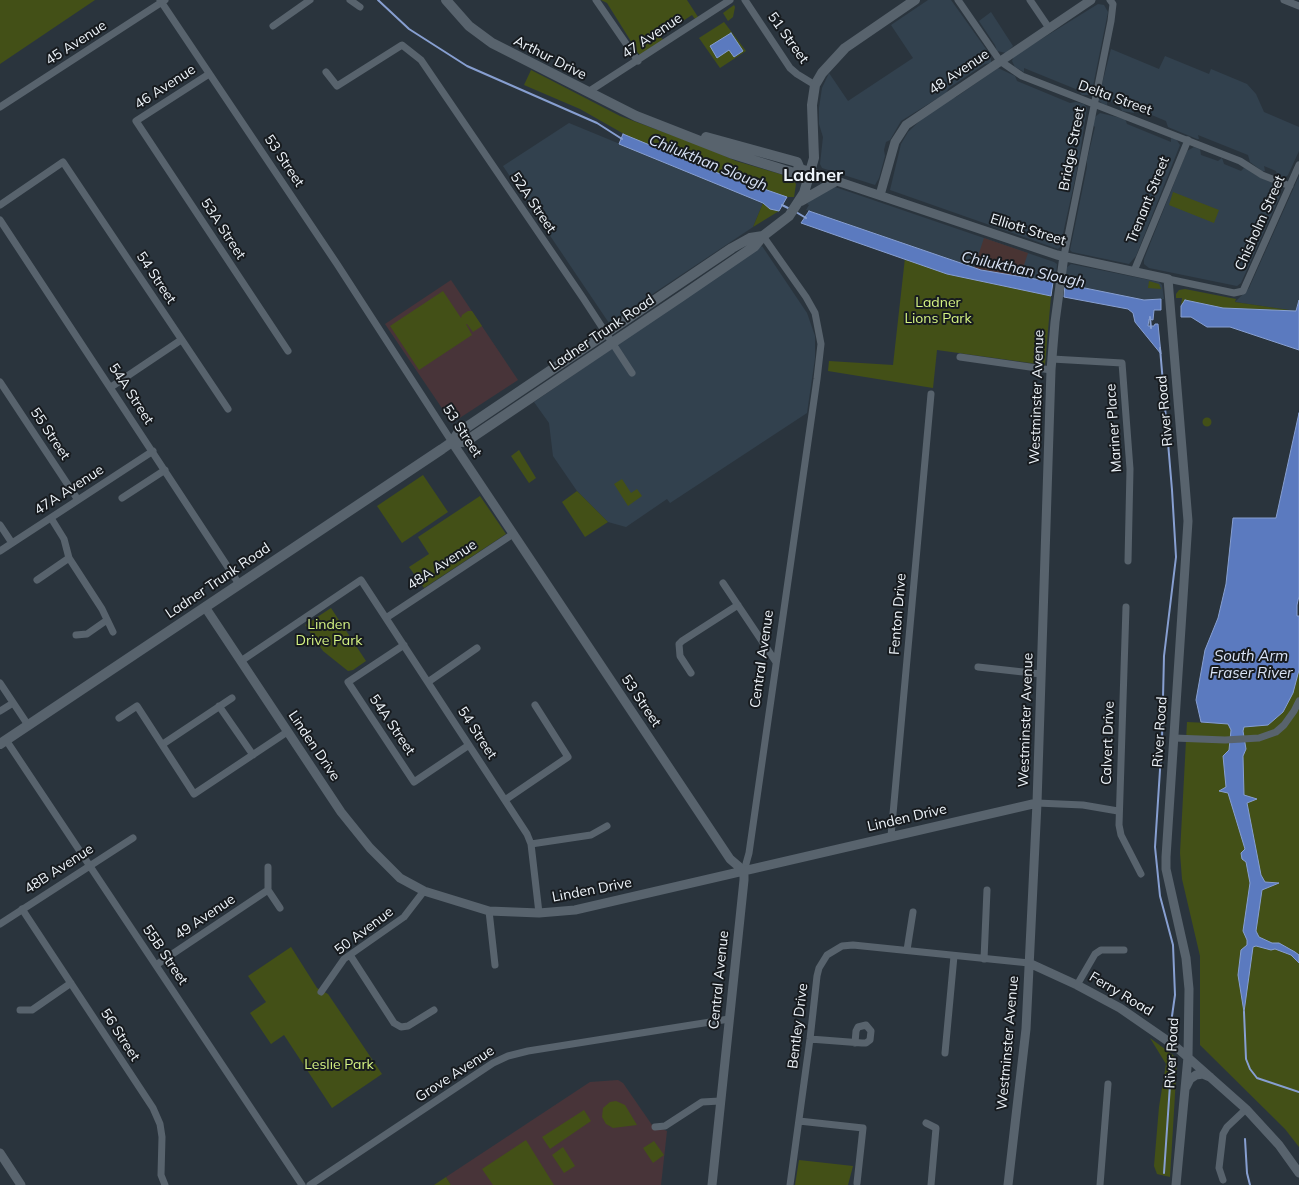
<!DOCTYPE html>
<style>
body{margin:0}
canvas{display:block;background:#2a343d}
</style>
<canvas width="1299" height="1185"></canvas>
<script>
const g = document.querySelector('canvas').getContext('2d');
g.lineJoin = 'round';
function paint(path, color) { g.fillStyle = color; g.fill(path, 'evenodd'); }
const poly = rows => new Path2D(rows.map(r => 'M' + r).join(''));
function strokePath(path, color, width, dash) { g.strokeStyle = color; g.lineWidth = width; g.lineCap = dash ? 'butt' : 'round'; g.setLineDash(dash || []); g.stroke(path); }
function label(font, color, halo, rows, align = 'center') {
  g.font = font + ' Mulish,sans-serif'; g.lineWidth = 4; g.setLineDash([]); g.textBaseline = 'middle'; g.strokeStyle = halo; g.fillStyle = color; for (const [text, x, y, turn = 0] of rows) {
    g.save(); g.translate(x, y); g.rotate((+turn || 0) * Math.PI / 180); g.textAlign = isNaN(turn) ? turn : align; if (halo) g.strokeText(text, 0, 0); g.fillText(text, 0, 0); g.restore();
  }
}
paint(poly([
 [928,0,951,0,991,56,991,63,985,64,949,88,946,93,901,121,890,140,886,142,884,150,885,156,879,178,875,185,822,168,820,164,823,137,819,124,819,108,822,88,829,73,848,101,913,58,891,25],
 [1098,4,1104,5,1108,12,1092,91,1089,95,1082,95,1078,90,1024,68,1024,72,1015,67,1012,61,1014,56],
 [991,12,1013,46,1006,53,997,51,995,45,979,21],
 [1111,49,1159,69,1165,56,1209,74,1211,69,1247,84,1256,94,1264,112,1299,127,1299,151,1288,175,1284,178,1278,177,1276,171,1264,166,1265,171,1262,171,1250,162,1248,155,1198,135,1199,139,1197,139,1168,127,1166,121,1135,108,1134,113,1122,111,1119,105,1107,100,1107,105,1103,104,1099,101,1099,96],
 [998,68,1015,76,1017,81,1070,103,1076,102,1084,104,1087,108,1078,166,1060,247,1058,249,890,190,901,144,908,132,926,115,947,100,956,97],
 [1100,113,1125,119,1127,124,1171,142,1171,138,1176,139,1180,145,1136,256,1129,264,1072,252,1070,250,1087,167,1087,160,1095,127,1093,125,1095,117],
 [569,123,763,203,753,227,609,323,503,166],
 [1194,147,1200,149,1201,155,1218,161,1222,158,1224,164,1241,171,1244,168,1247,169,1257,176,1277,185,1280,189,1280,196,1241,283,1237,286,1149,268,1144,264,1144,259,1187,151],
 [1299,176,1299,300,1296,311,1235,302,1249,288],
 [835,187,1054,262,1057,264,1056,276,1054,275,1053,282,981,270,806,210,809,205,807,204,813,197],
 [762,246,807,313,815,336,815,358,807,413,670,503,667,499,626,527,608,522,577,491,553,456,549,423,534,402],
 [1071,264,1159,282,1162,285,1164,299,1144,300,1065,284,1066,268]
]), '#32414e');
paint(poly([
 [984,238,1028,253,1020,277,974,268]
]), '#493433');
paint(poly([
 [451,280,518,380,452,423,385,324],
 [618,1080,623,1083,652,1125,667,1131,661,1185,451,1185,446,1177,590,1082]
]), '#483439');
paint(poly([
 [0,0,95,0,0,64],
 [601,0,687,0,698,17,695,19,692,15,660,36,663,40,640,55,632,47,632,43,607,3],
 [734,5,735,7,733,17,728,21,723,13],
 [724,22,746,51,720,68,699,38],
 [531,70,620,116,704,147,736,161,790,177,796,184,794,197,787,197,715,172,631,138,580,109,524,85],
 [1173,192,1219,210,1214,223,1169,205],
 [763,203,770,209,779,211,753,227],
 [905,258,947,274,1051,296,1045,365,937,350,933,388,828,371,829,361,893,365],
 [1149,281,1159,284,1161,289,1148,288],
 [1185,289,1236,299,1235,302,1296,311,1223,308,1185,300,1181,306,1182,298,1176,298,1176,294,1179,290],
 [443,291,461,318,462,315,468,311,472,311,482,326,473,332,467,324,466,324,472,335,419,370,390,326],
 '1202.5 422a4.5 4.5 0 1 1 9 0a4.5 4.5 0 1 1-9 0Z',
 [519,450,536,478,529,483,511,456],
 [423,475,448,512,402,543,377,506],
 [622,479,631,493,637,489,642,496,628,506,614,484],
 [577,491,608,522,585,537,562,502],
 [480,496,506,534,424,588,409,567,429,554,418,537],
 [331,608,366,661,353,670,348,671,323,651,305,625],
 [1299,670,1299,1147,1285,1129,1200,1045,1200,956,1182,879,1180,853,1187,722,1228,724,1244,727,1268,725,1283,712,1293,693],
 [291,947,317,988,328,994,382,1074,332,1108,284,1035,271,1044,250,1013,266,1002,248,976],
 [1150,1038,1173,1055,1177,1061,1170,1177,1157,1174,1154,1166,1159,1107,1166,1064],
 [616,1101,625,1105,637,1125,613,1128,606,1124,602,1117,603,1108,610,1102],
 [584,1110,591,1121,550,1149,542,1137],
 [526,1140,554,1185,493,1185,482,1169],
 [654,1141,664,1155,653,1163,643,1148],
 [563,1147,575,1166,564,1173,552,1155],
 [799,1160,853,1166,848,1185,795,1185],
 [446,1177,451,1185,434,1185]
]), '#435017');
const water = poly([
 [731,33,743,51,734,57,729,50,717,58,710,46,731,33],
 [623,134,715,172,787,197,779,211,770,209,763,203,619,144,623,134],
 [809,211,981,270,1053,282,1051,296,947,274,801,223,809,211],
 [1065,284,1144,300,1161,299,1161,310,1154,310,1153,320,1149,319,1148,326,1154,326,1155,324,1158,324,1161,354,1135,322,1133,313,1128,309,1064,297,1065,284],
 [1185,300,1223,308,1296,311,1299,300,1299,350,1230,327,1207,327,1191,317,1181,317,1181,306,1185,300],
 [1299,413,1299,596,1297,605,1297,616,1299,616,1299,670,1293,693,1283,712,1268,725,1244,727,1243,731,1246,749,1243,756,1244,795,1257,799,1247,803,1261,875,1265,882,1279,883,1262,890,1256,931,1259,937,1272,943,1279,943,1295,952,1299,955,1299,963,1291,955,1275,949,1271,950,1256,946,1253,947,1244,1012,1238,975,1241,950,1247,945,1247,940,1243,931,1250,883,1246,862,1242,859,1241,853,1245,849,1228,793,1219,791,1226,787,1223,756,1229,750,1231,730,1228,724,1201,722,1196,700,1205,650,1218,618,1226,584,1233,518,1276,518,1299,413]
]);
paint(water, '#5b7abf');
strokePath(water, '#879fd1', 1);
strokePath(poly([
 [378,0,409,29,467,66,597,123,622,139],
 [782,205,790,209],
 [796,212,806,218],
 [1150,317,1151,328],
 [1160,348,1172,490,1176,557,1164,656,1162,739,1155,847,1160,896,1173,945,1175,995,1171,1023],
 [1244,1012,1246,1059,1250,1069,1257,1078,1299,1092],
 [1245,1139,1247,1173,1250,1185],
 [1164,1173,1171,1070]
]), '#879fd1', 2);
strokePath(poly([
 [160,0,337,264,452,442],
 [350,0,360,7],
 [596,0,638,61],
 [745,0,790,68,797,74,815,85],
 [958,0,1000,61,1022,76,1240,161,1262,175,1290,186],
 [1030,0,1049,28],
 [1284,0,1299,6],
 [273,26,310,0],
 [326,72,337,86,402,45,421,60,583,298,632,373],
 [209,74,136,121,288,351],
 [588,92,730,0],
 [0,107,165,0],
 [0,205,63,162,228,409],
 [0,220,239,584],
 [1064,256,1111,21,1113,4,1110,0],
 [1134,271,1188,140],
 [1168,279,1234,293,1243,291,1299,165],
 [960,357,1051,370],
 [1052,359,1122,363,1130,469,1128,561],
 [0,382,78,500],
 [111,387,181,340],
 [122,498,165,470],
 [51,518,64,539,69,558,102,609,113,632],
 [0,525,12,543],
 [0,551,153,451],
 [37,580,69,558],
 [723,583,776,662],
 [1126,607,1119,825,1121,835,1141,874],
 [386,618,513,534],
 [76,635,87,634,107,620],
 [404,645,348,682,414,782,469,745],
 [241,661,361,580,527,834,531,844,539,913],
 [978,667,1041,674],
 [691,673,680,656,679,644,682,641,738,605],
 [428,682,477,648],
 [0,683,28,725],
 [219,706,253,755],
 [0,711,13,703],
 [119,718,137,706,194,794,287,732],
 [1174,738,1225,740,1259,738,1276,732,1284,725,1294,711,1299,701],
 [6,740,302,1185],
 [163,744,232,698],
 [505,800,568,757,535,705],
 [1037,803,1083,805,1118,811],
 [891,836,931,394],
 [531,844,591,835,607,826],
 [268,867,268,890,280,908],
 [744,871,749,853,817,379,821,344,815,313,806,297,763,236],
 [22,909,153,1108,160,1124,162,1137,161,1175,165,1185],
 [489,911,495,965],
 [0,924,133,838],
 [907,950,913,912],
 [350,955,394,1023,401,1027,408,1026,434,1010],
 [984,959,987,890],
 [156,965,268,890],
 [1077,985,1095,954,1101,950,1124,950],
 [321,992,344,959,404,917,424,891],
 [20,1010,32,1010,71,983],
 [810,1039,862,1043,866,1043,870,1040,871,1031,866,1025,858,1027,856,1031,855,1043],
 [945,1053,954,956],
 [799,1121,863,1128,857,1183],
 [926,1123,936,1128,931,1185],
 [655,1127,665,1126,702,1102,720,1101],
 [1223,1180,1219,1168,1223,1134,1227,1127,1246,1109],
 [310,1185,493,1063,508,1056,528,1051,729,1019],
 [790,1185,810,1039,817,976,819,968,827,955,842,946,853,945,1029,963],
 [1100,1185,1108,1084]
]), '#58636d', 7);
strokePath(poly([
 [810,172,1057,255,1168,279,1188,521,1166,857,1166,869,1186,958,1189,989,1188,1057,1176,1185],
 [880,195,895,142,906,125,1091,0],
 [452,442,730,859,744,871],
 [205,607,341,812,370,848,400,878,424,891,489,911,539,913,575,910,1037,803],
 [1029,963,1077,985,1120,1008,1175,1046,1246,1109,1279,1145,1299,1173],
 [1186,1087,1190,1079,1196,1075,1203,1074,1210,1077],
 [0,1153,21,1185],
 [712,1185,744,880,744,871],
 [1008,1185,1026,1029,1037,803,1051,370,1055,322,1064,256]
]), '#58636d', 9);
strokePath(poly([
 [446,0,469,26,492,43,636,116,733,154,794,173,800,169,810,172],
 [706,137,797,162,800,169],
 [801,201,836,181],
 [452,442,465,442,682,296,755,246,763,236,789,216,804,193,814,158,812,105,815,85,822,73,845,48,915,0],
 [0,744,442,449,452,442,458,433,732,248,750,238,763,236]
]), '#58636d', 10);
label('14px', '#eef4fa', '#171b1f', [
 ["47 Avenue",652,36,-34],
 ["51 Street",788,38,54],
 ["45 Avenue",76,43,-33],
 ["Arthur Drive",550,58,27],
 ["48 Avenue",959,72,-34],
 ["46 Avenue",165,87,-33],
 ["Delta Street",1115,98,20],
 ["Bridge Street",1072,149,-79],
 ["53 Street",284,161,56],
 ["Trenant Street",1148,200,-68],
 ["52A Street",533,203,56],
 ["Chisholm Street",1260,223,-66],
 ["53A Street",223,229,57],
 ["Elliott Street",1028,230,17],
 ["54 Street",156,278,56],
 ["Ladner Trunk Road",602,333,-34],
 ["54A Street",131,394,57],
 ["Westminster Avenue",1037,397,-88],
 ["River Road",1165,411,-95],
 ["Mariner Place",1114,428,-94],
 ["53 Street",462,431,57],
 ["55 Street",50,434,56],
 ["47A Avenue",69,490,-33],
 ["48A Avenue",442,565,-33],
 ["Ladner Trunk Road",218,581,-34],
 ["Fenton Drive",898,614,-85],
 ["Central Avenue",762,659,-82],
 ["53 Street",641,701,56],
 ["Westminster Avenue",1026,720,-88],
 ["54A Street",392,725,56],
 ["River Road",1160,732,-86],
 ["54 Street",477,733,57],
 ["Calvert Drive",1108,743,-88],
 ["Linden Drive",314,746,56],
 ["Linden Drive",907,818,-13],
 ["48B Avenue",59,869,-33],
 ["Linden Drive",592,890,-11],
 ["49 Avenue",205,917,-34],
 ["50 Avenue",364,931,-37],
 ["55B Street",165,955,56],
 ["Central Avenue",719,980,-84],
 ["Ferry Road",1121,994,31],
 ["Bentley Drive",798,1026,-83],
 ["56 Street",120,1035,57],
 ["Westminster Avenue",1008,1043,-85],
 ["River Road",1172,1053,-87],
 ["Grove Avenue",455,1074,-33]
]);
label('14px', '#d5f383', '#171b1f', [
 ["Ladner",938,303],
 ["Lions Park",938,319],
 ["Linden",329,625],
 ["Drive Park",329,641],
 ["Leslie Park",339,1065]
]);
label('italic 15px', '#d9e3f6', '#171b1f', [
 ["Chilukthan Slough",708,163,22],
 ["Chilukthan Slough",1023,270,12],
 ["South Arm",1251,656],
 ["Fraser River",1251,673]
]);
label('bold 18px', '#eef4fa', '#171b1f', [
 ["Ladner",813,176]
]);
</script>
